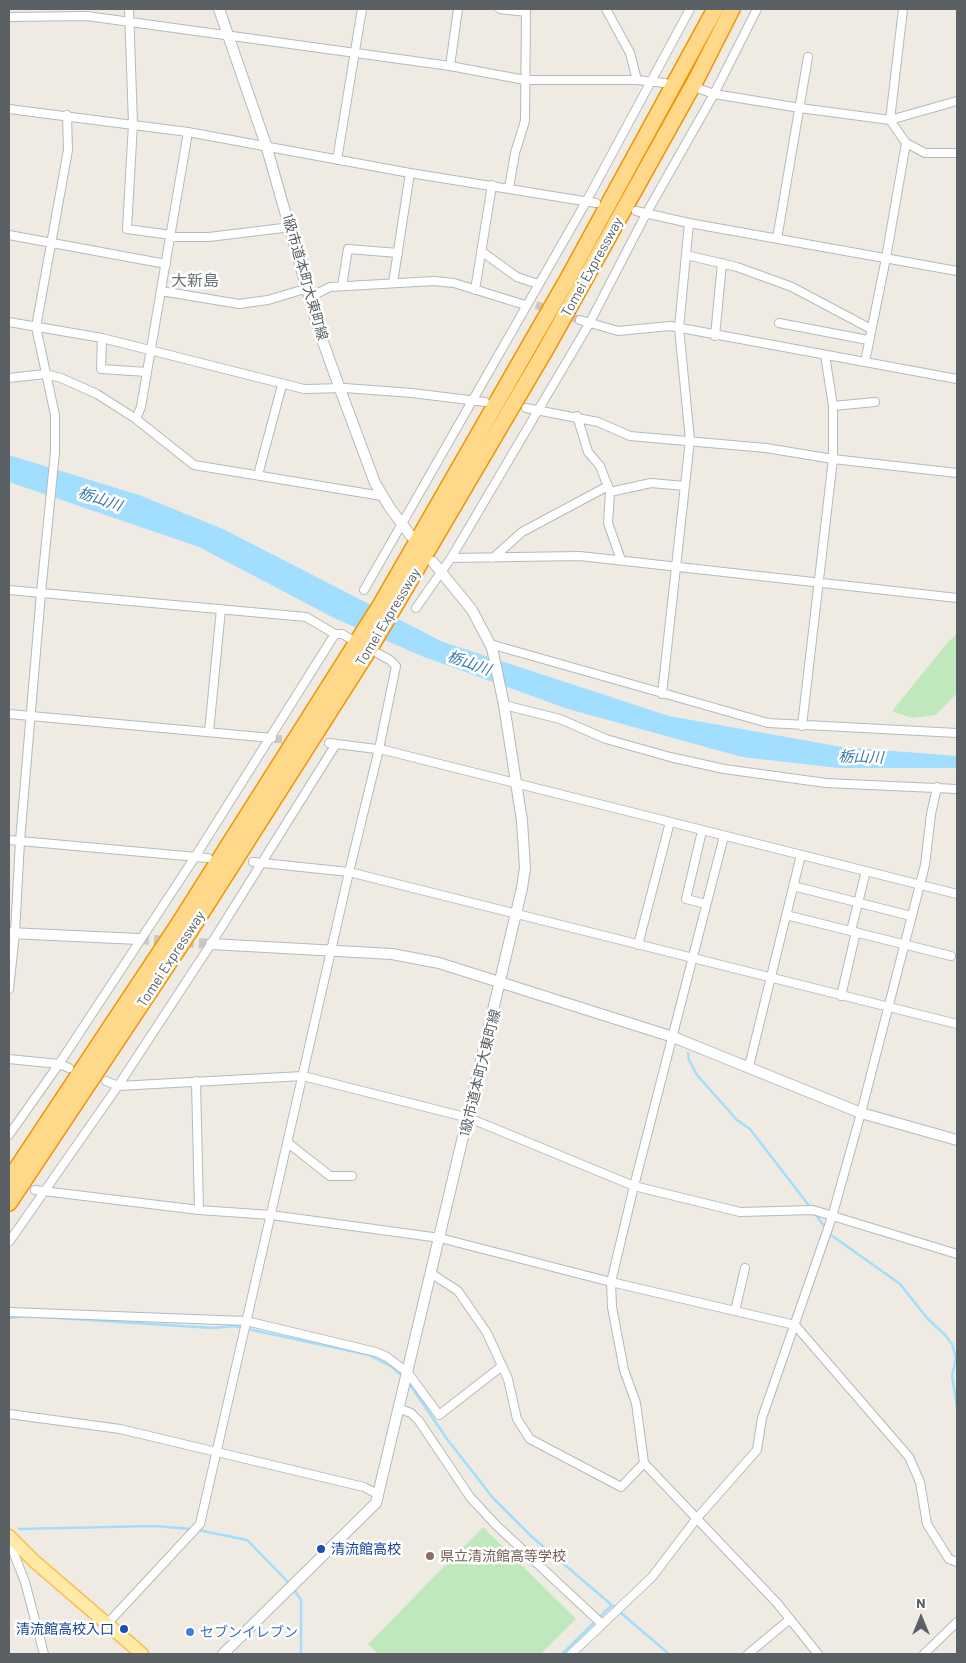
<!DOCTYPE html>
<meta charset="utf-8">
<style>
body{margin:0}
#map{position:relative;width:966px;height:1663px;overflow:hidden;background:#efebe2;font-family:Barlow,sans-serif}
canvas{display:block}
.frame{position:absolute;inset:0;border:10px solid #5b6064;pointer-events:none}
.north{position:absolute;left:896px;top:1593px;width:50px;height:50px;-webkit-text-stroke:4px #fff;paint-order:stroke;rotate:0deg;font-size:14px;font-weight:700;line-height:20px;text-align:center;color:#5b6064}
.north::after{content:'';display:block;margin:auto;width:18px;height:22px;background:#5b6064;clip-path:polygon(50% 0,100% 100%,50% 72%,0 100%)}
</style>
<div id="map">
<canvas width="966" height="1663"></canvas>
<div class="frame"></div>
<div class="north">N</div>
</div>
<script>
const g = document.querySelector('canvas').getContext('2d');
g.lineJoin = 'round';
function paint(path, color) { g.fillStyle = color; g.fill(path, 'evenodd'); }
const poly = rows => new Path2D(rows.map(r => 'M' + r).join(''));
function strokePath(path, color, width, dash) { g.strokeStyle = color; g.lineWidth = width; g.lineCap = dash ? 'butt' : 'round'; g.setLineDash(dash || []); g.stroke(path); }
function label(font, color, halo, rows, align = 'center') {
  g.font = font + ' Barlow,"Noto Sans JP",sans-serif'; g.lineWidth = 5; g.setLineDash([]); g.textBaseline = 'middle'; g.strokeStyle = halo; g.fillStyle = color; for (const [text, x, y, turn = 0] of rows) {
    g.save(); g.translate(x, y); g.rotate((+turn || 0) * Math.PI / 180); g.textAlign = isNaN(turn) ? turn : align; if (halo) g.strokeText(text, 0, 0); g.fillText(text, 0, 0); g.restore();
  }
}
paint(poly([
 [957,634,957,693,936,715,912,718,892,711,948,642],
 [483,1527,576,1619,541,1654,378,1654,368,1644]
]), '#c0e8bd');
paint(poly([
 [9,455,139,495,223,529,443,642,669,716,842,747,957,756,957,768,838,768,742,757,568,709,424,657,334,618,199,547,9,482]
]), '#a2deff');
strokePath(poly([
 [688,1053,689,1060,697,1075,737,1120,750,1129,810,1207],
 [815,1214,831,1235,900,1284,927,1318,945,1335,952,1344,956,1358,952,1376,957,1407],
 [9,1318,27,1316,213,1328,234,1326,369,1355,392,1367,402,1376],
 [408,1382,447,1439,493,1498,531,1536,669,1654],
 [19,1529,154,1526,192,1529],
 [198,1530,247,1540,290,1584],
 [293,1588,301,1600,301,1654],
 [562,1654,611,1606]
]), '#a2deff', 2.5);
strokePath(poly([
 [536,305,580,320],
 [274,739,297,740]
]), '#cac8c2', 8, [8, 4]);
strokePath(poly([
 [139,939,211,944]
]), '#cac8c2', 10, [10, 5]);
const minor = poly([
 [129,9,133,124,127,229,171,235],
 [500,9,526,12],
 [606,9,630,53,637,80],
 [903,9,890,120,906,143,925,153,957,153],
 [9,17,87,16,450,66,525,80,637,80,665,83],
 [450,66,458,9],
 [700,89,714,94,800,108,890,120,957,101],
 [9,109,188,132,410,173,596,203],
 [337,160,362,9],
 [509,188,515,153,525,121,526,9],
 [636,211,689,223,957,271],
 [9,235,166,264],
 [171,237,209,237,291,227],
 [777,239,808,57],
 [481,251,517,277,538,284],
 [686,255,737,267,792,287,871,329],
 [393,283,410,173],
 [342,286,348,249,398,253],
 [475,290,492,185],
 [161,291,239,304,268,300,308,288],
 [310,297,330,287,434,281,454,283,525,305],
 [580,320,618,331,670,326,957,379],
 [9,322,102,338,304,389,345,388,412,393,485,402],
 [779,323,868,340],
 [715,336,722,263],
 [102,338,101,369,147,372],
 [865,362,886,258,906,143],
 [9,378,45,374,61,378,97,394,136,419,194,465,382,496],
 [833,406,875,402],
 [526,408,598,422,630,436,766,448,833,459,957,473],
 [577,416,588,452,600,466,610,492,608,523,621,560],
 [136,419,141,407,188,132],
 [258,475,282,385],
 [610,492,651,483,685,486],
 [451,558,580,556,957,598],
 [493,558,522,532,608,486],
 [9,590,306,617,335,634,342,634,349,638],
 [364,590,586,202,690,9],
 [416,608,451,558,589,324,646,214,714,94,757,9],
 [490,644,768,723,957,733],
 [662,694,690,440,679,328,689,223],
 [504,705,560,719,606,739,670,757,724,769,826,783,957,789],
 [9,714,272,738],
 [802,726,833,459,833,406,825,355],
 [209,732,221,609],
 [329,743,384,750,957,894],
 [702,831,686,899,706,904],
 [724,836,634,1186,611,1282,612,1307,624,1370,636,1403,644,1463,777,1603,818,1654],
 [9,840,208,858],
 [253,862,349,872,957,1024],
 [793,886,911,916],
 [786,915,951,956],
 [851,931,866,871],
 [638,945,670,822],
 [9,989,15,933,20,841,41,593,55,452,55,415,36,327,68,150,67,115],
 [841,996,856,932],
 [9,1059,59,1064,69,1068],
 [749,1066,801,855],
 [106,1081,118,1086,303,1076,469,1118,634,1186,740,1212,813,1210,957,1254],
 [196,1081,199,1210],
 [9,1135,59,1064,195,857,335,634],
 [288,1143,330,1176,352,1176],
 [35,1190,199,1210,271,1215,440,1238,611,1282,795,1325,909,1457,920,1482,927,1524,949,1559,957,1562],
 [9,1242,118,1086,211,944,336,744],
 [432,1274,458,1291,487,1333,508,1379,517,1419,530,1439,621,1487,644,1463],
 [735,1311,745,1268],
 [9,1312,246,1321,376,1352,387,1357,408,1373,439,1415,502,1366],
 [400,1409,411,1413,419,1421,470,1497,496,1525,602,1624],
 [9,1414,120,1429,364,1487,379,1495],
 [9,1541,25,1582,44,1654],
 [107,1624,200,1524,349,872,379,749,396,666,390,660,377,653],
 [571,1654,652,1577,697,1518,757,1450,762,1418,832,1217,861,1113,925,865,931,814,937,787],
 [748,1654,790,1619],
 [924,1654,957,1622]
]);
const tertiary = poly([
 [219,9,266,145,319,331,340,389,375,483,390,508,411,536],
 [9,933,139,939],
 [211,944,392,954,439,963,673,1037,861,1113,957,1140],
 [223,1654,376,1503,522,888,525,868,522,821,504,705,492,648,472,610,433,562]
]);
const primary = poly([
 [9,1536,34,1561,142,1654]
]);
const motorway = poly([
 [9,1180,178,925,381,604,567,280,715,9],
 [9,1203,190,931,372,645,546,349,697,78,732,9]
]);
strokePath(minor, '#b5b9be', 10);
strokePath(tertiary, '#b5b9be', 12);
strokePath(primary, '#fcbe4e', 15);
strokePath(motorway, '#f19300', 18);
strokePath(minor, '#fff', 8);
strokePath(tertiary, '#fff', 10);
strokePath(primary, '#ffeaa7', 12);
strokePath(motorway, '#ffd889', 15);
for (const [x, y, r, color] of [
 [321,1549,5,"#1a4fb4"],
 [430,1556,5,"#8d6e63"],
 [124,1629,5,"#1a4fb4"],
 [190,1632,5,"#3f7fe0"]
]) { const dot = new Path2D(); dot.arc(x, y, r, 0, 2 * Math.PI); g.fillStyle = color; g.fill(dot); strokePath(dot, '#fff', 2); }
label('14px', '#5b6064', '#fff', [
 ["Tomei Expressway",592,267,-61],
 ["1級市道本町大東町線",305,277,74],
 ["Tomei Expressway",388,617,-59],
 ["Tomei Expressway",171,959,-57],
 ["1級市道本町大東町線",480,1073,-76]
]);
label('14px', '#164399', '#fff', [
 ["清流館高校",331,1549],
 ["清流館高校入口",114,1629,"right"]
], 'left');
label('14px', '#785e54', '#fff', [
 ["県立清流館高等学校",440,1556]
], 'left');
label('14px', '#366cbe', '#fff', [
 ["セブンイレブン",200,1632]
], 'left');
label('italic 15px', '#357aaf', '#fff', [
 ["栃山川",100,499,19],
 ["栃山川",469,663,20],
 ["栃山川",861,757,2]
]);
label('16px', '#6b7276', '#fff', [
 ["大新島",195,281]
]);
</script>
